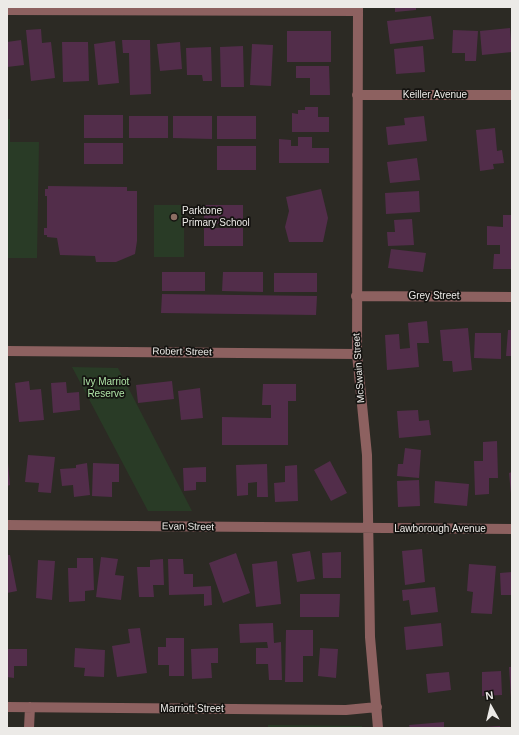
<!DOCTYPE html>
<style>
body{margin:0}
#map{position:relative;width:519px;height:735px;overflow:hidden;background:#2c2a24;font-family:Arial,sans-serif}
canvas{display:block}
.frame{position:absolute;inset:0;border:8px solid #eceae7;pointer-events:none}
.north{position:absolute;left:471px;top:687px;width:40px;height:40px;-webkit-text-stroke:3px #141310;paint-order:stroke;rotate:352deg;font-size:11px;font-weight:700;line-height:16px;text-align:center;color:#eceae7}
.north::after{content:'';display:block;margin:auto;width:14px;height:18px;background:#eceae7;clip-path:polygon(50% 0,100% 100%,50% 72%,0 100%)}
</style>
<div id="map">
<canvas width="519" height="735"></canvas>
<div class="frame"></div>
<div class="north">N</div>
</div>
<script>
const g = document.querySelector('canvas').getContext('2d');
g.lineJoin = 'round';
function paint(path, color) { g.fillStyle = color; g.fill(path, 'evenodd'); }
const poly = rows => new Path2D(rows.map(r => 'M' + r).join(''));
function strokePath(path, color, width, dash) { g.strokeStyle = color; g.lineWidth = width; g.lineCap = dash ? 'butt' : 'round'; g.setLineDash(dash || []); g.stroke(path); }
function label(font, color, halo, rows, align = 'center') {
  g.font = font + ' Arial,sans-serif'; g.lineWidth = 3.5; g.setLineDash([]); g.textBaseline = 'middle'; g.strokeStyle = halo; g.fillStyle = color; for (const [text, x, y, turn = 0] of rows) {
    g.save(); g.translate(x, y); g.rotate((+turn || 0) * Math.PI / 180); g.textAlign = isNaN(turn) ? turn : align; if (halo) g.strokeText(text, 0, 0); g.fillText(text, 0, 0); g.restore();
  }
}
paint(poly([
 [7,119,10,119,10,142,39,142,37,258,7,258],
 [154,205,184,205,184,257,154,257],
 [72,367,118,368,192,511,148,511],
 [268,725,362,726,362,728,268,728]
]), '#293b26');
paint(poly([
 [395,7,416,7,416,10,395,12],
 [431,16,434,39,390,44,387,21],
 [510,28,512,52,482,55,480,31],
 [41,29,42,43,51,42,55,78,31,81,26,30],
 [453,30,478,31,476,61,465,61,465,53,452,53],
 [287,31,331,31,331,62,287,62],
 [21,40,24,65,7,67,7,42],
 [122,40,150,40,151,94,130,95,129,53,123,53],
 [115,41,119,83,98,85,94,44],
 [62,42,88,42,89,81,63,82],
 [180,42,182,69,160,71,157,44],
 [252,44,273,45,271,86,250,85],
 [243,46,244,87,221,87,220,47],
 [423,46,425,72,396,74,394,49],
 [211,47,212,81,203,81,202,75,187,75,186,48],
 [296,66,329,66,330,95,310,95,310,78,296,78],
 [305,107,318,107,318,117,329,117,329,132,292,132,292,113,298,114,298,110,305,110],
 [84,115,123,115,123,138,84,138],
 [129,116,168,116,168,138,129,138],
 [173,116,212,116,212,139,173,138],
 [217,116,256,116,256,139,217,139],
 [424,116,427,141,388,145,386,127,405,125,404,118],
 [495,128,497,151,502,150,504,163,493,164,494,169,480,171,476,130],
 [298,137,312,137,312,148,329,148,329,163,279,163,279,139,291,140,291,146,298,146],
 [84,143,123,143,123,164,84,164],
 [217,146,256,146,256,170,217,170],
 [417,158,420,180,390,183,387,162],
 [48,186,127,187,127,191,137,191,137,241,135,254,116,262,96,262,95,256,60,255,57,238,47,237,47,235,44,235,44,228,47,228,47,196,45,196,45,189,48,189],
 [321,189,328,218,323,242,289,242,285,227,289,211,286,197],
 [419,191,420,212,386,214,385,193],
 [204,205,243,205,243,224,204,224],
 [503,215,512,215,512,269,493,269,494,254,500,254,500,245,487,245,487,226,503,227],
 [412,219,414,245,388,246,387,232,395,232,394,220],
 [204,228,243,228,243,246,204,246],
 [391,249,426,253,423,272,388,268],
 [162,272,205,272,205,291,162,291],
 [223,272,263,272,263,292,222,291],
 [274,273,317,273,317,292,274,292],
 [162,294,317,296,316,315,161,313],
 [427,321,429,343,417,343,419,367,387,370,385,335,399,334,400,349,410,348,408,323],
 [468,328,472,370,453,372,452,361,443,361,440,330],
 [508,330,512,330,512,356,506,356],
 [475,333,501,333,501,359,474,358],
 [29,381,30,390,41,389,44,420,19,422,15,383],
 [172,381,174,399,138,403,136,385],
 [66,382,67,393,79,392,80,410,53,413,51,383],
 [263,384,296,384,296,401,288,401,288,445,222,445,222,417,271,418,271,405,262,405],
 [200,388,203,418,181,420,178,391],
 [418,410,419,421,429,420,431,435,399,438,397,411],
 [497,441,498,478,489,478,489,494,475,495,474,461,483,461,483,442],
 [405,448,421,450,419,478,397,476,398,464,403,464],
 [28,455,55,457,51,493,38,492,39,483,25,482],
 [330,461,347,493,331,501,314,470],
 [7,463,8,463,10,485,7,486],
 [87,463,90,495,74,497,73,485,62,486,60,469,76,468,76,465],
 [93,463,119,464,119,482,112,482,112,497,92,496],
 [267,464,268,497,257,497,257,482,248,483,248,495,237,496,236,465],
 [297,465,298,501,275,502,274,483,285,482,285,466],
 [206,467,206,482,196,482,196,490,184,491,183,468],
 [512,472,512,494,511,494,509,473],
 [419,480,420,506,398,507,397,481],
 [435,481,469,484,467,506,434,503],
 [422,549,425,582,405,585,402,551],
 [310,551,315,579,297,582,292,554],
 [341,552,341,578,323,578,322,553],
 [236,553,250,593,223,603,209,563],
 [7,555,10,555,17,591,7,593],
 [101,557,118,559,115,575,124,576,121,600,96,597],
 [77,558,93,558,94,590,85,591,85,601,69,602,68,568,77,568],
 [163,559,164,585,153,585,154,597,139,597,137,567,150,567,150,560],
 [168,559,183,559,184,574,193,574,193,587,211,586,212,605,204,606,204,594,169,595],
 [38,560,55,561,52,600,36,598],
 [277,561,281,604,256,607,252,564],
 [469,564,496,566,492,614,471,613,473,592,467,591],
 [512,572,512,595,501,595,500,573],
 [435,587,438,612,411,615,409,600,403,601,402,590],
 [300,594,340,594,339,617,300,617],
 [273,623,274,643,281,642,282,680,269,680,268,664,256,664,256,648,268,648,267,642,240,643,239,624],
 [441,623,443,646,406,650,404,627],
 [140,628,147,673,117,677,112,646,130,643,128,629],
 [286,630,313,630,313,656,303,656,303,682,285,682],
 [166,638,184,638,184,676,169,676,169,665,158,665,158,647,166,647],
 [75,648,105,650,104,677,84,676,85,668,74,667],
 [218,648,218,663,211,663,212,678,192,679,191,649],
 [320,648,338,649,336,678,318,676],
 [7,649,27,649,27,666,14,666,14,678,7,677],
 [509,667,512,667,512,698,511,698],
 [501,671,502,695,482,696,482,672],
 [449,672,451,690,428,693,426,674],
 [444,722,444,728,410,728,409,725],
 [500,726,500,728,486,728,486,727]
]), '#522d4a');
strokePath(poly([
 [358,7,357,354,367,455,370,637,378,728],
 [7,10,358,11],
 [357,95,512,95],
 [356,296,512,297],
 [7,351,357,354],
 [7,525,512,529],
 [7,707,346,710,377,707],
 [29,728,30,707]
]), '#8d6160', 10);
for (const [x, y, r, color] of [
 [174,217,4,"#8d6e63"]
]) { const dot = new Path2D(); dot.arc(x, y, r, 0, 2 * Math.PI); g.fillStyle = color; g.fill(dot); strokePath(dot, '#141310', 1.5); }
label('10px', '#eceae7', '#141310', [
 ["Keiller Avenue",435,95],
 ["Grey Street",434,296],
 ["Robert Street",182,352,1],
 ["McSwain Street",359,368,-94],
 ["Evan Street",188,527,1],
 ["Lawborough Avenue",440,529],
 ["Marriott Street",192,709]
]);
label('10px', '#eceae7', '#141310', [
 ["Parktone",182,211],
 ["Primary School",182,223]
], 'left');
label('10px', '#aee3a6', '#141310', [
 ["Ivy Marriot",106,382],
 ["Reserve",106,394]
]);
</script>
